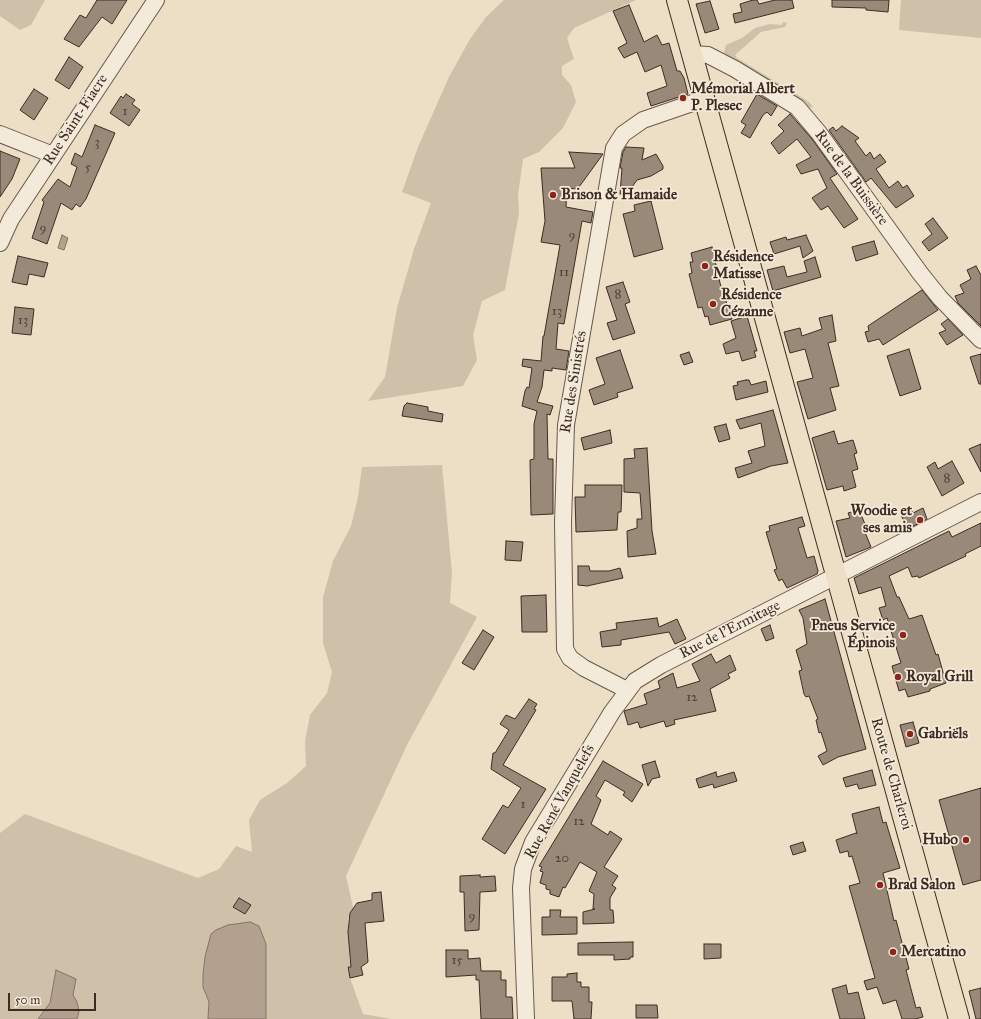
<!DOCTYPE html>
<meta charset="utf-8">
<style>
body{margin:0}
#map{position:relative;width:981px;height:1019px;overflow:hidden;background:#eddec6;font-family:"IM FELL Great Primer",serif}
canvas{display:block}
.scale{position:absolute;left:8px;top:993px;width:88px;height:18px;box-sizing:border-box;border:2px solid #3e2c23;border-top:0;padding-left:5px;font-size:12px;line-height:14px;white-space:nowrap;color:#3e2c23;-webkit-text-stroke:3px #f3eada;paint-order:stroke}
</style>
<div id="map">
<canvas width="981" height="1019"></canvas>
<div class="scale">50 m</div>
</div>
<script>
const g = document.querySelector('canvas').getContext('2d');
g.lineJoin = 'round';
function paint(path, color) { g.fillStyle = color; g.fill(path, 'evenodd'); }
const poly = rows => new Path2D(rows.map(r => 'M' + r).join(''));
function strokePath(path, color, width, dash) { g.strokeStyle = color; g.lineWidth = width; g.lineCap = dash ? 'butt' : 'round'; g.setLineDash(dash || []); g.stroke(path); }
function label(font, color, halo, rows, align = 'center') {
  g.font = font + ' "IM FELL Great Primer",serif'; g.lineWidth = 3.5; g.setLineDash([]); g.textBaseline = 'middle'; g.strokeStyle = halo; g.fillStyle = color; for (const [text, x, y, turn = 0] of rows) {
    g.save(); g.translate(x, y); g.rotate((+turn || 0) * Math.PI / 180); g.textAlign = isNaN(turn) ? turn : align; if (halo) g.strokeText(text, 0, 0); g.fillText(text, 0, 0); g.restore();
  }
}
paint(poly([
 [0,0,45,0,31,25,20,30,0,16],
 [504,0,636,0,574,28,567,38,574,59,562,66,562,75,571,85,576,102,563,128,539,152,523,159,518,195,519,213,505,290,482,301,473,335,477,360,463,386,368,401,385,377,397,308,414,249,431,203,402,192,418,147,449,77,470,39,486,17],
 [901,0,981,0,981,38,899,30],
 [783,22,787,23,785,27,761,32,735,55,737,58,809,102,813,107,805,108,726,57,724,53,726,45,742,38,755,28,770,24,782,25],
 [442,465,452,573,450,603,477,617,408,743,346,876,353,907,348,919,350,966,347,967,350,978,363,1014,392,1019,266,1019,266,944,259,926,250,922,242,924,236,923,208,948,205,957,203,975,203,987,209,1002,208,1019,77,1019,79,1011,77,1002,56,970,50,1003,38,1019,0,1019,0,833,25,814,198,878,219,869,236,846,252,852,249,820,260,800,287,783,306,766,305,741,310,715,327,693,332,672,323,643,323,597,333,561,351,526,358,497,362,467]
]), '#cfc0aa');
const water = poly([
 [62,235,68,238,64,250,58,248,62,235],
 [250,922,259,926,266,944,266,1019,208,1019,209,1002,203,987,203,975,205,957,211,934,216,930,228,925,250,922],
 [56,970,76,979,73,995,77,1002,79,1011,77,1019,38,1019,50,1003,56,970]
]);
paint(water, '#b2a18f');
strokePath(water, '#847264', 1);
const building = poly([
 [97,0,127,0,112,24,102,17,79,47,64,39,80,15,86,18,97,0],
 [753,0,757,0,759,4,775,0,792,0,794,8,735,23,733,14,742,12,740,4,753,0],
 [832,0,889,0,888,12,866,10,866,8,832,7,832,0],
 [710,1,719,29,705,33,696,4,710,1],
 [629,5,644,42,657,35,662,45,669,43,677,71,680,71,684,78,688,94,651,106,647,93,667,86,661,65,645,72,637,52,624,58,618,48,627,43,613,11,629,5],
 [69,57,83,67,69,89,55,80,69,57],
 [34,89,48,98,34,120,20,110,34,89],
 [126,94,135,100,132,104,140,110,129,126,110,113,121,96,123,98,126,94],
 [757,94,777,106,771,116,767,112,763,115,750,138,741,133,746,125,741,122,757,94],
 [790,114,812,139,837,174,830,178,858,219,844,228,828,206,821,210,812,198,827,188,818,169,801,174,796,165,811,157,797,139,779,154,771,143,784,131,778,125,790,114],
 [95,125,115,133,86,199,80,207,76,204,72,210,61,203,47,244,32,238,44,202,42,200,58,179,70,187,77,167,71,164,75,153,82,157,95,125],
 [842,126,859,138,855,141,866,156,870,152,874,159,880,154,886,162,876,169,889,188,898,181,903,188,907,185,914,196,896,208,871,178,866,182,829,130,833,127,836,131,842,126],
 [626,147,644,148,642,160,656,154,663,166,663,169,651,176,637,180,632,187,631,194,620,194,622,168,620,168,623,152,626,147],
 [0,151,20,159,12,179,0,197,0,151],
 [569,152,603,154,579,187,577,189,567,188,566,207,593,212,591,223,582,221,564,324,558,323,556,349,569,351,566,370,552,368,552,371,544,370,542,387,537,402,553,406,550,415,547,414,548,459,553,459,553,514,531,515,530,460,534,459,534,424,537,411,522,406,525,391,527,387,529,388,532,368,522,366,523,359,541,361,543,336,544,336,560,245,541,242,545,221,541,168,575,168,569,152],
 [651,201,663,249,634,257,623,214,635,211,634,205,651,201],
 [933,218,948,238,929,251,922,242,932,234,925,224,933,218],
 [806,235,813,251,803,258,800,246,774,254,770,242,786,237,787,240,806,235],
 [874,241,878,254,856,261,852,247,874,241],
 [712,247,720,283,732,319,710,325,708,316,705,317,702,307,698,308,689,274,692,273,690,262,693,262,691,253,712,247],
 [18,256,48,263,44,277,29,274,27,285,12,282,18,256],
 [815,257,821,277,773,291,767,270,784,266,787,277,807,272,804,261,815,257],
 [976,266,981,275,981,326,958,303,955,296,964,293,960,285,971,279,967,270,976,266],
 [623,282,630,302,625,304,635,333,613,340,607,323,617,320,606,287,623,282],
 [922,290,938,310,883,345,879,339,868,342,865,332,869,331,868,326,922,290],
 [15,307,34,309,31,335,12,333,15,307],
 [832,315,836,341,828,343,839,386,830,388,836,410,808,419,797,382,813,378,805,349,790,353,784,332,800,328,802,336,822,329,819,318,832,315],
 [747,316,757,351,754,351,756,357,742,361,739,351,726,354,723,344,736,338,731,321,747,316],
 [948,319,963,335,947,345,939,333,946,330,941,324,948,319],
 [909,349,921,389,900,396,887,356,909,349],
 [620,350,633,388,617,393,618,397,594,405,589,390,605,384,596,358,620,350],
 [689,352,693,362,684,365,680,355,689,352],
 [981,354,981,384,979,384,970,357,981,354],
 [746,380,749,380,751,385,766,381,768,392,736,400,733,386,738,385,737,382,746,380],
 [407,403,428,407,428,411,443,414,442,422,402,416,404,406,407,403],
 [773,410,788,463,771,466,738,478,735,468,752,463,748,451,765,446,761,423,740,429,736,420,773,410],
 [726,424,730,439,719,442,714,427,726,424],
 [610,430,612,443,584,450,581,438,610,430],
 [834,431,838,444,853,440,857,453,854,454,858,469,852,471,856,487,844,491,843,486,827,490,812,438,834,431],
 [981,444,981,472,969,449,981,444],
 [647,448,652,531,656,554,628,557,627,531,637,528,637,519,642,519,640,493,624,492,624,459,635,458,634,449,647,448],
 [952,461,964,483,942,496,927,467,935,462,938,469,952,461],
 [585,485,622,485,621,512,618,512,617,530,576,532,575,497,585,497,585,485],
 [910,507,913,513,923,508,927,519,908,529,900,513,910,507],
 [859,510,865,524,862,525,871,547,846,557,836,521,850,518,848,513,859,510],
 [802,517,805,526,798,528,807,558,814,556,818,571,817,574,787,588,782,579,779,581,774,570,777,569,766,532,770,531,769,526,802,517],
 [981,523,981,546,965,554,966,556,919,578,918,576,912,577,908,567,889,576,897,597,899,597,909,619,922,615,936,655,938,654,946,683,930,689,930,691,908,697,905,689,899,691,892,666,901,663,887,618,883,620,879,608,886,606,881,587,859,594,854,578,949,531,952,537,981,523],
 [506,541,523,542,521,561,505,560,506,541],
 [578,566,589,566,590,571,609,571,620,568,623,578,587,586,578,585,578,566],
 [546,595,547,632,522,632,521,596,546,595],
 [825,599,866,749,838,757,823,765,818,756,827,751,821,732,819,733,816,720,818,719,809,696,806,697,804,694,799,671,802,670,796,650,807,644,803,618,799,610,825,599],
 [657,618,659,627,677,619,686,639,675,644,669,632,621,640,621,645,602,647,600,632,617,629,616,623,657,618],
 [770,625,774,638,766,641,761,629,770,625],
 [483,630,494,637,474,670,462,663,483,630],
 [711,654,716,663,730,655,736,670,728,674,730,678,710,689,716,711,674,720,675,724,666,727,664,721,640,728,638,722,628,725,624,711,647,704,644,694,660,688,658,681,673,673,677,688,700,681,692,664,711,654],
 [529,699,537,704,534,709,536,710,503,765,546,789,505,854,482,839,503,805,508,808,521,788,491,769,493,753,495,753,509,730,500,724,506,715,515,719,529,699],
 [913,722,919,743,906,747,900,725,913,722],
 [603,761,643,784,632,802,623,795,625,792,605,780,596,796,601,800,591,824,608,835,610,831,622,839,604,867,618,876,612,885,616,888,610,898,610,910,613,910,614,923,583,924,583,912,595,909,593,909,594,894,589,891,597,872,580,862,565,888,563,887,559,897,550,894,550,890,546,889,546,885,540,883,543,872,540,871,542,867,539,866,603,761],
 [655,761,660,777,652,779,648,786,642,765,655,761],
 [872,770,876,785,859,789,857,784,846,787,843,778,872,770],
 [716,772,717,777,734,772,737,781,714,788,713,784,699,788,696,779,716,772],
 [981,788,981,880,963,885,939,800,981,788],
 [879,807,883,823,886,822,888,829,900,868,883,873,894,921,896,920,909,969,906,970,916,1008,920,1007,923,1017,915,1019,902,1019,896,1000,883,1004,877,987,867,990,864,981,875,978,849,886,860,883,852,856,849,857,848,851,840,853,836,840,856,833,857,834,852,814,879,807],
 [803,842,806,851,793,855,790,846,803,842],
 [480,875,480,877,495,876,496,891,480,892,479,930,465,931,464,892,460,892,460,876,480,875],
 [381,892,384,921,365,923,368,962,361,967,363,975,350,978,348,967,351,967,348,932,350,913,357,903,372,900,372,893,381,892],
 [239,898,251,905,245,914,233,907,239,898],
 [550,910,561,910,560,917,577,917,577,934,542,935,542,917,550,917,550,910],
 [633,942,633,957,630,957,630,959,614,960,614,955,578,955,578,943,633,942],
 [704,944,721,944,721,958,704,959,704,944],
 [446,950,468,950,468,959,480,958,481,971,501,971,501,980,506,980,506,997,512,997,513,1019,481,1019,479,980,476,980,476,975,446,977,446,950],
 [577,973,577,982,581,982,581,987,589,987,589,1002,592,1002,591,1019,574,1019,572,1001,552,1001,552,977,567,977,567,974,577,973],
 [846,985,848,994,858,992,865,1019,840,1019,832,989,846,985],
 [981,988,981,1019,976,1019,969,991,981,988],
 [636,1005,657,1005,658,1018,636,1018,636,1005]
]);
paint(building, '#998978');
strokePath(building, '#3e2c23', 1);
const minor = poly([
 [692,54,708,55,735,69,797,107,819,133,920,273,940,298,981,340],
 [0,134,53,155],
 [0,243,11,219,156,0],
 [627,690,584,668,570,658,565,649,563,523,566,425,614,148,623,134,643,120,704,99],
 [526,1019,521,888,523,869,533,842,612,712,635,681,661,665,981,502]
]);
const major = poly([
 [677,0,959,1019]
]);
strokePath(minor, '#6a584c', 18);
strokePath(major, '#3e2c23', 22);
strokePath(minor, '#f3eada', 16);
strokePath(major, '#eddec6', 20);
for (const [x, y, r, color] of [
 [683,98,4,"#8f2418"],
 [553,195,4,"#8f2418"],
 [705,266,4,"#8f2418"],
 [713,304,4,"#8f2418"],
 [920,520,4,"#8f2418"],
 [903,635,4,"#8f2418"],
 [898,677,4,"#8f2418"],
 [910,734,4,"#8f2418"],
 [966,840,4,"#8f2418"],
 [880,885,4,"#8f2418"],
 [893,952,4,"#8f2418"]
]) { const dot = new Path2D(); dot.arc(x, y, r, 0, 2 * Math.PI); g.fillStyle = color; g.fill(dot); strokePath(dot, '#f3eada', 1.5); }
label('13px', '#554338', null, [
 ["1",125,112],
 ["3",97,143],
 ["5",88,168],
 ["9",43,229],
 ["9",572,236],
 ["11",564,273],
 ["8",618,295],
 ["13",557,312],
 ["13",23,321],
 ["8",947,479],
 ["12",692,698],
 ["1",523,805],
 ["12",579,822],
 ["20",562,859],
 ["9",472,917],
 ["15",457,961]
]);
label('bold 15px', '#3e2c23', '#f3eada', [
 ["Mémorial Albert",691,89],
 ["P. Plesec",691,106],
 ["Brison & Hamaide",561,195],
 ["Résidence",713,257],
 ["Matisse",713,274],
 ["Résidence",721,295],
 ["Cézanne",721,312],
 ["Woodie et",912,511,"right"],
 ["ses amis",912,528,"right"],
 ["Pneus Service",895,626,"right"],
 ["Épinois",895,643,"right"],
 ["Royal Grill",906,677],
 ["Gabriëls",918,734],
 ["Hubo",958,840,"right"],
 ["Brad Salon",888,885],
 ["Mercatino",901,952]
], 'left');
label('15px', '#3e2c23', '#f3eada', [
 ["Rue Saint-Fiacre",76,120,-57],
 ["Rue de la Buissière",851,178,54],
 ["Rue des Sinistrés",574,382,-81],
 ["Rue de l'Ermitage",730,630,-27],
 ["Route de Charleroi",891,774,74],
 ["Rue René Vanquelefs",560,802,-61]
]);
</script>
